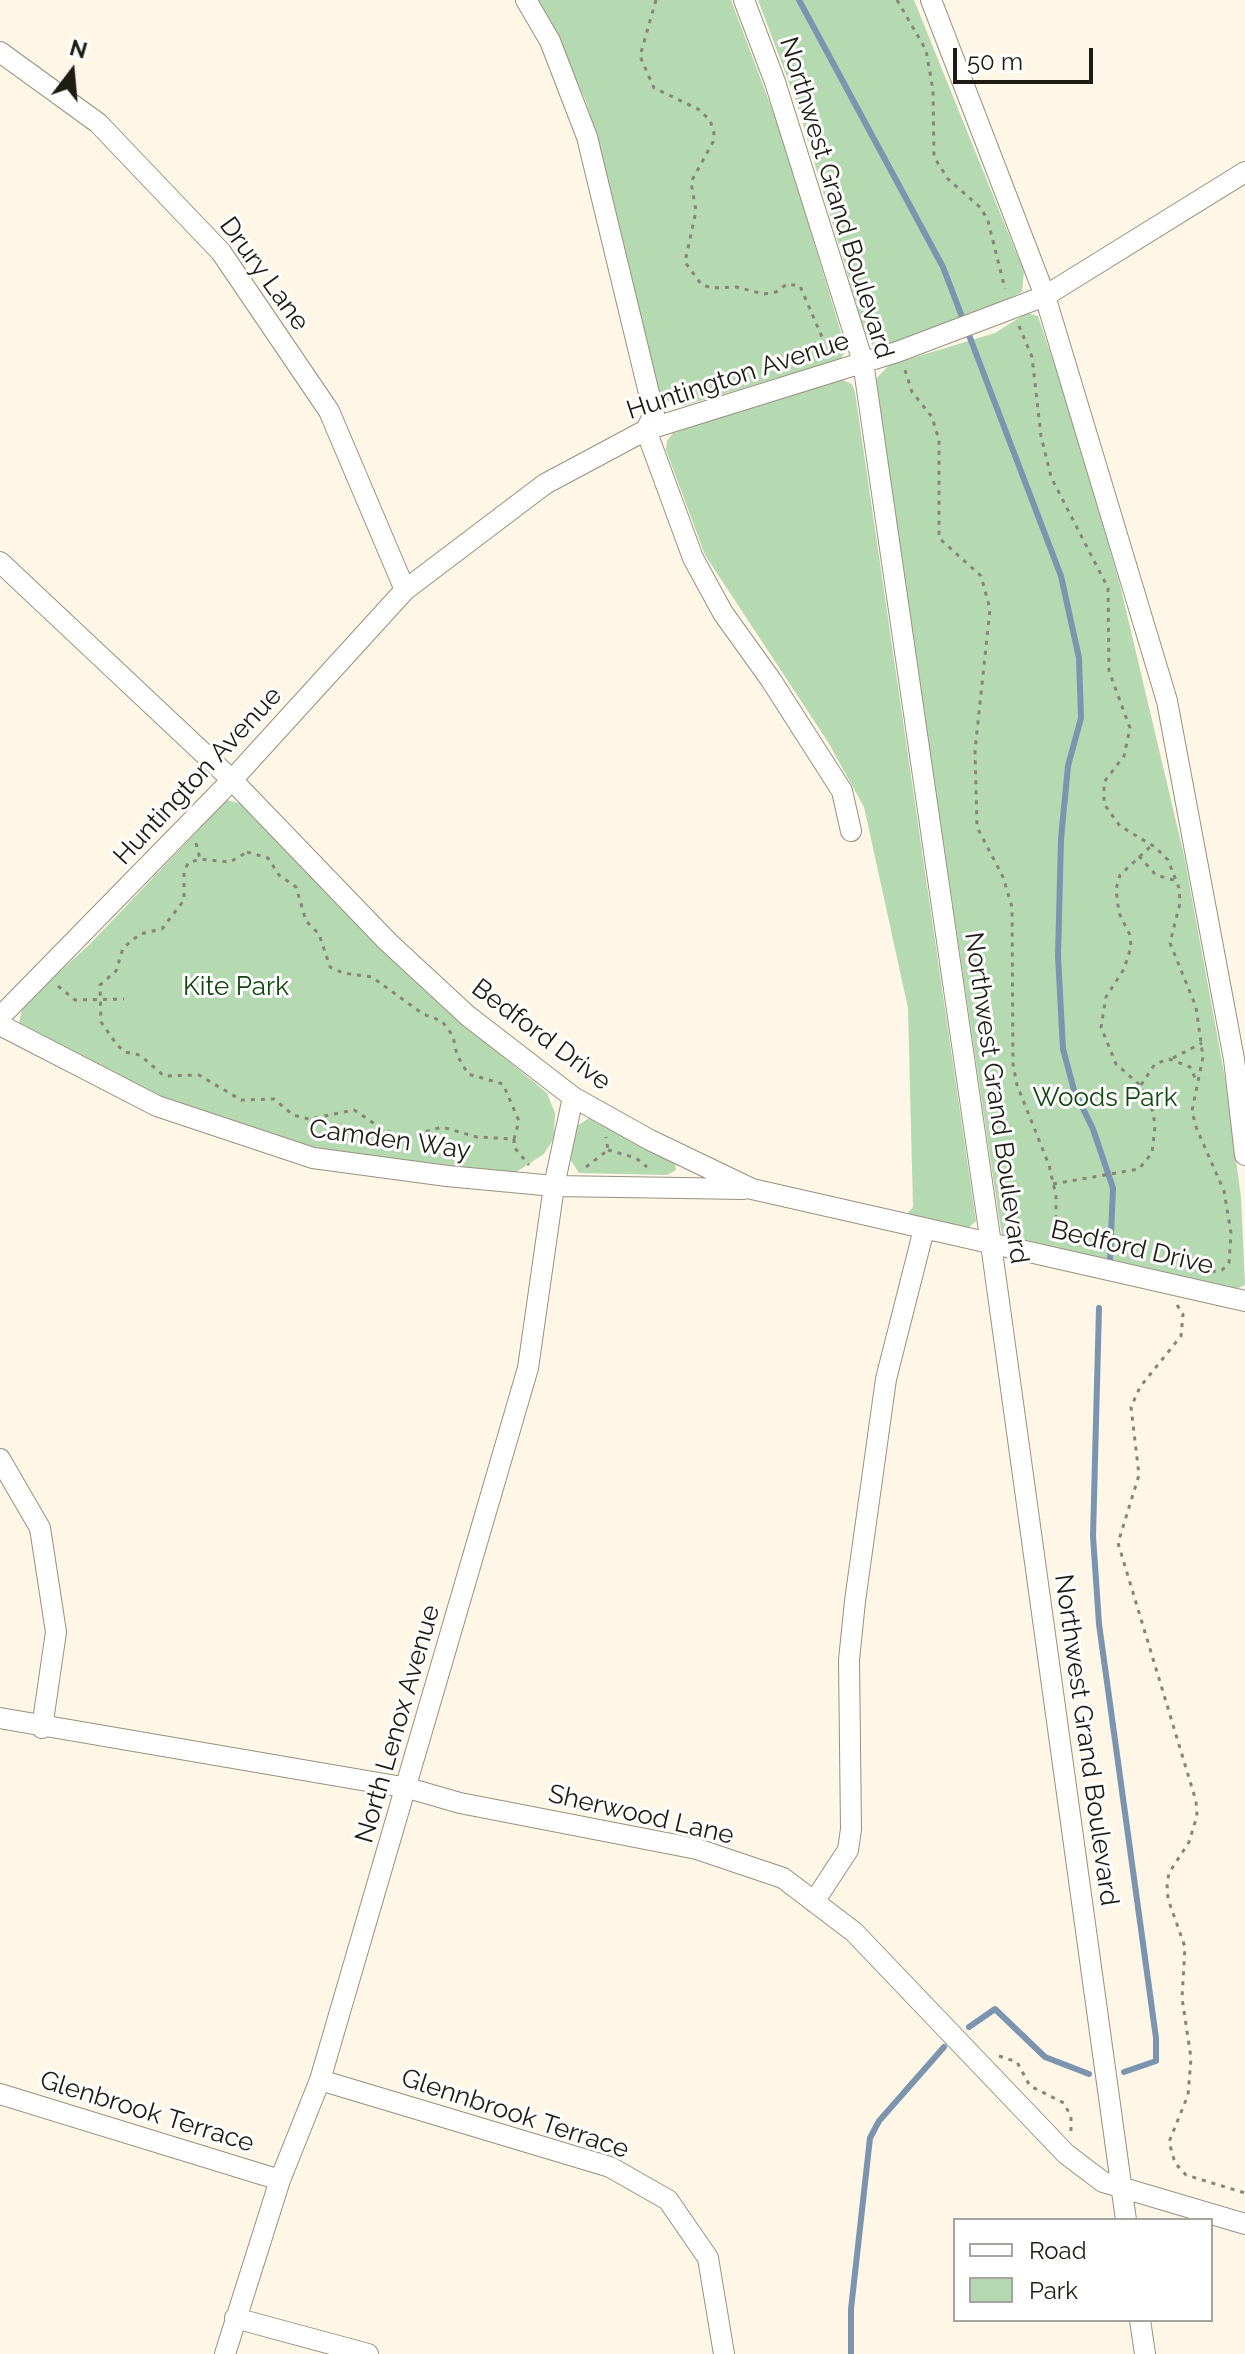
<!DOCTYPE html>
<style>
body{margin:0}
#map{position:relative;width:1245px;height:2354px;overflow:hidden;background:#fef6e6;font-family:Raleway,sans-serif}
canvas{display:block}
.legend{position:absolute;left:953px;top:2218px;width:260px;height:104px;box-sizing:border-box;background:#fff;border:2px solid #a5a4a1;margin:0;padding:10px 14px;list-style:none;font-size:24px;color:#1f1c14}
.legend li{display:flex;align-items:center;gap:16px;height:40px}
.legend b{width:40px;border:2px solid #a5a4a1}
.north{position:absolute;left:32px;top:32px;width:80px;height:80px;-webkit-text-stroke:6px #fff;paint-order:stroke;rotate:16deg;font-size:22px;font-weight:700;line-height:32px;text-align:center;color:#1f1c14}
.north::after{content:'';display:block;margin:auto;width:28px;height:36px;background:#1f1c14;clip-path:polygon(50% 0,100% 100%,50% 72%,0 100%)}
.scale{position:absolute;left:953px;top:48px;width:140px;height:36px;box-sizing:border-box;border:4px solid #1f1c14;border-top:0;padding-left:10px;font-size:24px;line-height:28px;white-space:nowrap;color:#1f1c14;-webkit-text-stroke:6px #fff;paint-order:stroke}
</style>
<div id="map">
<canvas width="1245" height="2354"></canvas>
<ul class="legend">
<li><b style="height:10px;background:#fff"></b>Road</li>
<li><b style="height:22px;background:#b5dab1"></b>Park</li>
</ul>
<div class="north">N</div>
<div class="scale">50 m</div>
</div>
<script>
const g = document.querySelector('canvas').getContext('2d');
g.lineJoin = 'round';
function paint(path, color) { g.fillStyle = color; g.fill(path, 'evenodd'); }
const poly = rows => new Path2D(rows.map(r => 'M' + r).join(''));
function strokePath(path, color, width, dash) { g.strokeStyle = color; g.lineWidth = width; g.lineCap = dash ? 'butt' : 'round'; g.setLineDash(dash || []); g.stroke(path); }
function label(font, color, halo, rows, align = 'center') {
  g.font = font + ' Raleway,sans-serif'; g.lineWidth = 6; g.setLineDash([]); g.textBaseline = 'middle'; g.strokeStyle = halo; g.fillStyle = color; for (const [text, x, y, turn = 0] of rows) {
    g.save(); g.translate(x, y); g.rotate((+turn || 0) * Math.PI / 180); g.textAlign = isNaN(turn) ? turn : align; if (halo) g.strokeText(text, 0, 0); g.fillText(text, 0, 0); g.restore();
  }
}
paint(poly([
 [535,0,731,0,781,133,843,339,845,353,840,359,683,406,665,400,658,392,587,104,560,43],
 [758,0,914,0,1024,272,1022,292,935,334,873,346,865,333,796,101],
 [1027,313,1038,316,1069,408,1120,585,1184,855,1225,1078,1241,1197,1245,1285,1234,1290,1110,1259,1012,1242,1002,1235,1000,1224,875,380,889,365,995,333],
 [840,379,852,384,855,392,976,1221,967,1229,906,1215,913,1207,908,1008,864,807,828,742,705,555,666,450,667,441,673,433,779,396],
 [227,800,242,804,466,1026,547,1093,555,1113,554,1138,544,1154,516,1172,457,1168,364,1159,244,1131,182,1109,19,1023,23,1005,89,945],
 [589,1118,675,1163,676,1170,667,1175,579,1173,570,1159,574,1128]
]), '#b5dab1');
strokePath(poly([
 [799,0,943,267,1061,576,1079,658,1081,718,1068,766,1061,839,1058,956,1063,1049,1074,1090,1093,1129,1113,1188,1110,1259],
 [1099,1308,1093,1536,1099,1624,1156,2038,1156,2061,1124,2072],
 [969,2027,995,2009,1045,2057,1089,2074],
 [851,2354,851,2309,870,2138,879,2121,944,2047]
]), '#7b94af', 6);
const minor = poly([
 [526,0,550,41,587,137,654,414,646,430,693,558,723,613,771,680,842,791,851,831],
 [744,0,775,82,863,362,991,1244,1126,2220],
 [931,0,1045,296,1167,701,1234,1059,1245,1155],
 [0,52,98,123,221,252,329,411,405,590],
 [0,562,232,780,388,942,468,1016,573,1097,650,1140,752,1189,1245,1301],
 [0,1017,232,780,405,590,545,484,646,430,897,352,1045,296,1245,172],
 [0,1025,157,1106,313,1158,447,1176,554,1186,744,1189],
 [0,1459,40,1528,56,1632,42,1728],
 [0,1718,408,1788,460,1803,697,1849,783,1878,854,1932,1066,2154,1103,2182,1245,2224],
 [814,1902,848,1850,851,1829,849,1660,855,1601,886,1379,924,1229],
 [320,2080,610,2167,668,2200,708,2258,724,2354],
 [0,2094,280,2180],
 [235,2318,368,2354],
 [1140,2320,1145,2354],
 [225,2354,280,2180,320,2080,528,1368,554,1186,573,1097]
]);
strokePath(minor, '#99917f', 22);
strokePath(poly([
 [656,0,640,56,654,88,698,109,710,120,714,133,713,142,691,182,696,211,685,262,701,284,711,288,736,287,764,294,776,292,787,284,800,286,822,337,834,340],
 [897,0,926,50,933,90,934,157,948,179,981,208,988,221,1005,289],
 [1019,326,1032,357,1041,436,1051,477,1108,588,1109,671,1130,728,1124,756,1104,782,1104,804,1120,826,1155,847,1168,860,1179,888,1180,903,1170,943,1196,1007,1203,1057,1192,1111,1196,1127,1224,1191,1231,1233,1229,1263,1222,1270,1210,1272],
 [905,370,912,392,932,417,939,440,939,538,981,576,990,609,975,750,977,827,1003,877,1012,907,1013,1064,1017,1085,1049,1165,1056,1196,1056,1241],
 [196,843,200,859],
 [247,852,268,858,279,875,296,887,306,921,319,934,330,967,343,973,372,977,423,1014,442,1021,453,1036,457,1055,468,1074,503,1084,519,1121,514,1139,477,1137,442,1127,406,1137,384,1130,354,1110,309,1119,293,1115,274,1099,241,1100,199,1075,164,1076,140,1055,125,1052,117,1045,101,1022,100,985,116,971,123,948,140,934,162,929,184,900,184,872,188,863,200,859,230,862,247,852],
 [1139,856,1156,875,1177,881],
 [58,986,75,1000,124,999],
 [1173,1058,1202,1043],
 [1141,1085,1155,1064,1169,1059,1190,1067,1197,1082],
 [514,1139,514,1147,529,1165],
 [608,1150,636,1158,647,1167],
 [586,1167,608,1150,606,1137],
 [1053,1184,1139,1169,1152,1153,1155,1126,1153,1112,1141,1086,1116,1064,1101,1027,1106,997,1124,969,1131,947,1130,935,1119,913,1116,889,1120,875,1151,846],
 [1177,1305,1183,1314,1181,1336,1140,1387,1131,1407,1139,1475,1118,1543,1196,1801,1197,1816,1189,1842,1169,1873,1167,1884,1168,1899,1185,1947,1182,1998,1191,2058,1188,2095,1169,2142,1175,2163,1186,2175,1245,2193],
 [999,2056,1017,2062,1030,2086,1064,2103,1071,2117,1071,2132]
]), '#898478', 3, [4, 6]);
strokePath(minor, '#fff', 20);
label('26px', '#1f1c14', '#fff', [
 ["Northwest Grand Boulevard",836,198,73],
 ["Drury Lane",264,274,54],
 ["Huntington Avenue",738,376,-18],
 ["Huntington Avenue",198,776,-47],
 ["Bedford Drive",541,1035,37],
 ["Northwest Grand Boulevard",996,1098,82],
 ["Camden Way",390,1140,8],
 ["Bedford Drive",1132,1248,13],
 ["North Lenox Avenue",398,1724,-74],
 ["Northwest Grand Boulevard",1086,1740,82],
 ["Sherwood Lane",641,1815,13],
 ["Glenbrook Terrace",147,2112,17],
 ["Glennbrook Terrace",515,2114,18]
]);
label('26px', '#0f460d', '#fff', [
 ["Kite Park",236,987],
 ["Woods Park",1105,1098]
]);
</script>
